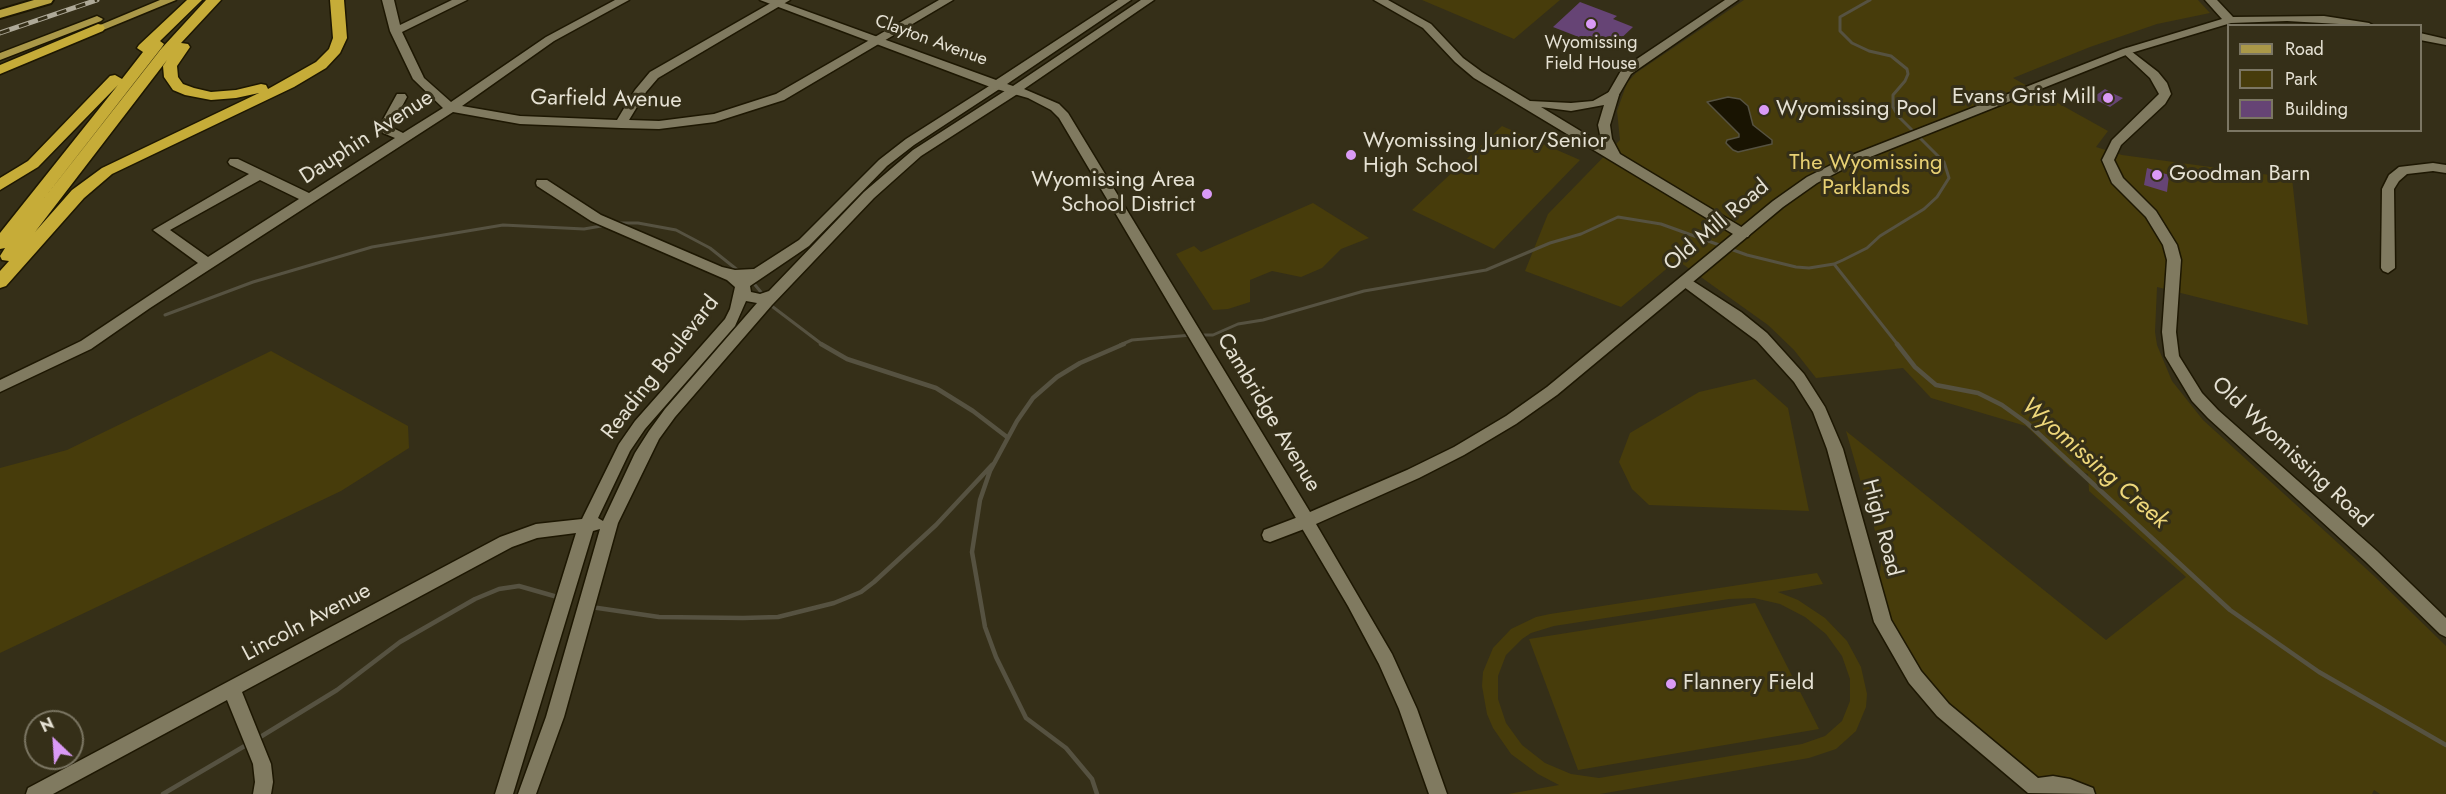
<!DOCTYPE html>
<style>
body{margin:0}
#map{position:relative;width:2446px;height:794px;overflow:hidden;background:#352f18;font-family:Jost,sans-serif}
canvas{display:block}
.legend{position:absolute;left:2227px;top:24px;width:195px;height:108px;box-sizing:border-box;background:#352f18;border:2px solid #7b7663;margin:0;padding:8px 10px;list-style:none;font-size:18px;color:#e5e1d3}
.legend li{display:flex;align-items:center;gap:12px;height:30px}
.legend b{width:30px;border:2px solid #7b7663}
.north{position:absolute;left:24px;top:710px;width:60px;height:60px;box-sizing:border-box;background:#352f18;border:2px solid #7b7663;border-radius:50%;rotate:335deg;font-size:16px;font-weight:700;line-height:24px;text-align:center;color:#e5e1d3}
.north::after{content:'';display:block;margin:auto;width:21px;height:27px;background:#da9af6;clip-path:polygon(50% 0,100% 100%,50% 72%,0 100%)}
</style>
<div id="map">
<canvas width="2446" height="794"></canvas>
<ul class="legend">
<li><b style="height:8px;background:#aa9848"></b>Road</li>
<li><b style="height:16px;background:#473c0b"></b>Park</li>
<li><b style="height:16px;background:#664475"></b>Building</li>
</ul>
<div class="north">N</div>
</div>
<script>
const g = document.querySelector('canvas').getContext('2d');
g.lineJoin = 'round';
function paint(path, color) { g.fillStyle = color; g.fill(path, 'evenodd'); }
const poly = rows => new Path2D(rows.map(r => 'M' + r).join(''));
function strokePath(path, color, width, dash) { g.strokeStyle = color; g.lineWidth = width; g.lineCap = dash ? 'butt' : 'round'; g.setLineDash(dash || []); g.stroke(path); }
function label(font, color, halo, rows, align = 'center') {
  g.font = font + ' Jost,sans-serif'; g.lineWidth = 6; g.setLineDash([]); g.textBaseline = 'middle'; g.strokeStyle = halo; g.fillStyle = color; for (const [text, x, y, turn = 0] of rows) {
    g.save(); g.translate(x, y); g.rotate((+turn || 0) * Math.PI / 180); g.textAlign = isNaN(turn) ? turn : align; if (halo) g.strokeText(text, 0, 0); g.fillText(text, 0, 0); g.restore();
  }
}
paint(poly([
 [1422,0,1560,0,1514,39],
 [1744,0,2198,0,2210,13,2157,24,2090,47,2013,78,2108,131,2096,147,2122,155,2292,178,2308,325,2157,287,2155,332,2157,345,2172,381,2203,420,2373,575,2446,646,2446,794,2380,794,2374,790,2372,794,2086,794,2070,788,2035,787,1943,710,1876,603,1882,555,1846,431,2106,640,2186,577,2089,491,2088,474,2070,467,2026,426,1931,398,1903,368,1816,378,1794,350,1768,325,1677,260,1621,307,1525,271,1548,214,1620,140,1617,111,1627,83,1636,73],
 [1502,126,1580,160,1494,249,1412,210],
 [1313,203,1369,238,1341,249,1322,268,1301,277,1272,271,1250,280,1250,302,1228,309,1213,310,1176,254,1194,246,1201,252],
 [271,351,408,426,409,448,341,491,0,653,0,468,67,450],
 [1755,379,1788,408,1809,511,1649,505,1632,489,1619,462,1630,433,1699,392],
 [1817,573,1823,584,1778,592,1798,600,1825,618,1847,641,1861,667,1867,694,1866,707,1856,731,1836,749,1809,758,1600,794,1508,794,1559,785,1538,774,1511,754,1493,728,1487,714,1482,686,1483,672,1493,648,1511,629,1536,617,1550,614],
 [1754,598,1780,604,1805,617,1826,634,1842,656,1850,679,1850,701,1842,721,1825,736,1802,744,1599,778,1571,774,1545,763,1522,745,1506,723,1498,699,1498,676,1506,655,1522,639,1531,633,1554,626,1729,599],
 [1755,603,1819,729,1578,770,1529,639]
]), '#473c0b');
const water = poly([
 [1728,97,1740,99,1748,106,1753,125,1772,140,1772,144,1738,152,1733,150,1726,143,1727,140,1739,137,1739,134,1707,102,1728,97]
]);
paint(water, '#191402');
strokePath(water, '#565241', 1.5);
strokePath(poly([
 [617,223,638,223,676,230,710,248,740,272],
 [1834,264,1898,345],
 [751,280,765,297],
 [769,304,823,345],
 [165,315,253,282,372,247,503,225,584,229,607,225],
 [1199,335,1213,335,1238,324,1263,320,1364,291,1486,270,1550,243,1581,234,1618,217,1661,224,1747,255,1796,267,1809,268,1834,264,1843,260,1867,248,1880,236,1924,209,1937,197,1949,178,1944,162,1898,116,1893,107,1893,95,1905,81,1908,74,1907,69,1891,56,1869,51,1852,43,1840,31,1840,17,1870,0],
 [1120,345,1132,340,1192,335]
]), '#565241', 3);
strokePath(poly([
 [821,344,847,359,936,388,973,411,1007,437],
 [1897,344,1915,367,1936,385,1978,393,2002,405,2027,423,2230,610,2319,672,2446,745],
 [591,607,659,617,743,618,778,617,834,603,861,592,874,582,936,525,992,465],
 [257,739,337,690,400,642,475,599,499,589,519,586,561,598],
 [163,794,248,744],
 [1097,794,1092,779,1066,748,1026,718,996,657,985,627,972,552,980,500,990,471,1017,421,1033,398,1057,377,1080,363,1124,344]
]), '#565241', 4.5);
paint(poly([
 [1580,2,1617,16,1613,19,1633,27,1614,45,1594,37,1589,41,1553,27],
 [2105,89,2114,94,2123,98,2110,107,2092,98],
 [2147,168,2169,175,2167,192,2144,185]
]), '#664475');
const minor = poly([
 [382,0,394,0,400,25,452,0,467,0,402,32,424,78,451,102,546,37,615,0,629,0,554,41,462,106,520,116,617,120,635,90,650,72,776,0,790,0,658,78,646,92,629,120,659,121,714,114,776,94,939,0,953,0,784,100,715,122,659,129,621,128,520,124,453,112,150,308,91,349,0,392,0,380,81,341,198,263,153,230,249,174,230,165,228,162,230,159,238,159,309,193,395,138,383,133,380,125,397,94,405,94,407,97,392,125,393,128,403,133,443,108,413,79,390,31,382,0],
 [260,180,299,199,208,257,170,230,260,180],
 [1374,0,1388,0,1431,24,1463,58,1482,72,1530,101,1571,103,1593,101,1609,92,1617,92,1619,95,1610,125,1612,139,1620,154,1748,231,1750,234,1748,237,1738,237,1474,78,1455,62,1423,28,1374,0],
 [1604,105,1598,125,1602,144,1541,107,1571,111,1604,105],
 [2127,48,2158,72,2167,83,2171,94,2165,104,2121,145,2114,160,2123,178,2156,211,2177,245,2181,260,2176,332,2179,356,2202,393,2218,410,2377,551,2446,618,2446,637,2440,634,2365,561,2208,418,2192,401,2165,356,2162,332,2167,260,2163,245,2146,217,2112,183,2102,160,2112,140,2159,94,2150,78,2121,51,2127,48],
 [997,81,1001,82,1001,88,914,145,887,166,809,246,750,286,751,292,760,294,769,291,864,192,913,150,1011,87,1019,87,1019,93,921,156,874,198,772,305,675,417,659,439,618,523,564,717,536,794,518,794,546,717,600,529,593,531,513,794,495,794,576,533,537,538,512,547,242,692,271,764,273,782,271,794,253,794,255,782,253,764,227,700,53,794,26,794,28,788,500,537,536,524,582,519,619,444,635,421,725,319,730,309,735,287,727,280,591,221,537,186,536,183,537,180,547,180,601,215,722,267,735,270,754,269,799,240,879,160,906,139,997,81],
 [746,301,757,303,665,409,649,431,635,453,603,521,598,518,630,451,645,429,735,326,746,301],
 [2433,163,2446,165,2446,173,2433,171,2407,174,2399,181,2394,189,2395,268,2388,273,2383,271,2381,268,2382,189,2389,175,2399,167,2433,163],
 [1685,276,1741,312,1767,333,1804,374,1825,407,1843,449,1891,620,1921,671,1949,704,2038,778,2053,776,2070,779,2093,788,2095,794,2028,793,1937,716,1909,683,1874,622,1827,449,1813,412,1794,382,1757,341,1680,284,1678,281,1680,278,1685,276],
 [1306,514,1312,516,1314,521,1312,526,1270,542,1264,540,1262,535,1264,530,1306,514]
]);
const tertiary = poly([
 [760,0,776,0,996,80,1118,0,1131,0,1007,84,1013,86,1141,0,1154,0,1024,89,1059,104,1068,113,1310,512,1407,470,1454,447,1506,416,1547,387,1773,201,1807,177,1847,157,2123,49,2222,19,2205,0,2217,0,2233,17,2324,16,2369,23,2374,26,2287,21,2231,23,2131,53,1855,163,1817,183,1783,207,1557,395,1516,424,1464,455,1419,478,1316,524,1392,654,1417,709,1447,794,1429,794,1399,709,1379,664,1348,606,1059,118,1051,110,1028,98,993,88,760,0],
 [1725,0,1738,0,1631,74,1617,98,1609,98,1607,95,1622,69,1725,0],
 [2420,33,2446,39,2446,45,2420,40,2420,33]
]);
const primary = poly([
 [160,0,176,0,91,35,83,35,81,33,160,0],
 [97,16,103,19,101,21,0,60,0,53,97,16]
]);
const trunk = poly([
 [34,0,53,0,51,3,0,18,0,10,34,0]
]);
const motorway = poly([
 [187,0,202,0,160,41,164,44,162,47,42,201,161,49,206,0,221,0,181,43,188,44,190,47,177,66,178,77,183,84,194,88,211,92,236,90,261,84,266,85,268,89,316,62,329,49,333,38,330,0,344,0,347,38,340,53,326,68,294,87,112,174,84,198,6,286,0,288,0,271,9,261,2,260,0,256,5,248,0,249,0,233,118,85,38,167,0,190,0,178,28,161,110,76,115,75,122,79,143,52,137,48,139,45,187,0],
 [167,60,163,66,164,77,173,90,185,95,211,100,236,98,259,93,102,168,72,190,35,232,167,60],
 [98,24,103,25,105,28,103,31,0,74,0,65,98,24]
]);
strokePath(minor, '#1d1702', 3);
strokePath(tertiary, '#1d1702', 3);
strokePath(primary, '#1d1702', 3);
strokePath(trunk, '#1d1702', 4);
strokePath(motorway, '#1d1702', 3);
paint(minor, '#807a60');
paint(tertiary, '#807a60');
paint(primary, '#aa9848');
paint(trunk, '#b8a240');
paint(motorway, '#c6ac38');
const rail = poly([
 [0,33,97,0]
]);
strokePath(rail, '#aea998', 5);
strokePath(rail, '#352f18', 3, [10]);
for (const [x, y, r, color] of [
 [1591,24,6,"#da9af6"],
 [2108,98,6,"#da9af6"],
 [1764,110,6,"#da9af6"],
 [1351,155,6,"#da9af6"],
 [2157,175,6,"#da9af6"],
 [1207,194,6,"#da9af6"],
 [1671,684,6,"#da9af6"]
]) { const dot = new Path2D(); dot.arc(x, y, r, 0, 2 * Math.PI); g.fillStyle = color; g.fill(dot); strokePath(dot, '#352f18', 2); }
label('18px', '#e5e1d3', '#352f18', [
 ["Clayton Avenue",931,41,20]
]);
label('18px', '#e5e1d3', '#352f18', [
 ["Wyomissing",1591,44],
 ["Field House",1591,65]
]);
label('22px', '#e5e1d3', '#352f18', [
 ["Evans Grist Mill",2096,98,"right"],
 ["Wyomissing Pool",1776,110],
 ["Wyomissing Junior/Senior",1363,142],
 ["High School",1363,167],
 ["Goodman Barn",2169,175],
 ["Wyomissing Area",1195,181,"right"],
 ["School District",1195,206,"right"],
 ["Flannery Field",1683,684]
], 'left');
label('22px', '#e5e1d3', '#352f18', [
 ["Garfield Avenue",606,100,1],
 ["Dauphin Avenue",367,138,-33],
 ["Old Mill Road",1717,226,-40],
 ["Reading Boulevard",661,368,-52],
 ["Cambridge Avenue",1268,413,59],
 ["Old Wyomissing Road",2291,453,43],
 ["High Road",1881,528,75],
 ["Lincoln Avenue",307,623,-28]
]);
label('22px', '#e7d073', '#352f18', [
 ["The Wyomissing",1866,164],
 ["Parklands",1866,189]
]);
label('italic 24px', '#eed77a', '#352f18', [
 ["Wyomissing Creek",2094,464,41]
]);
</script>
